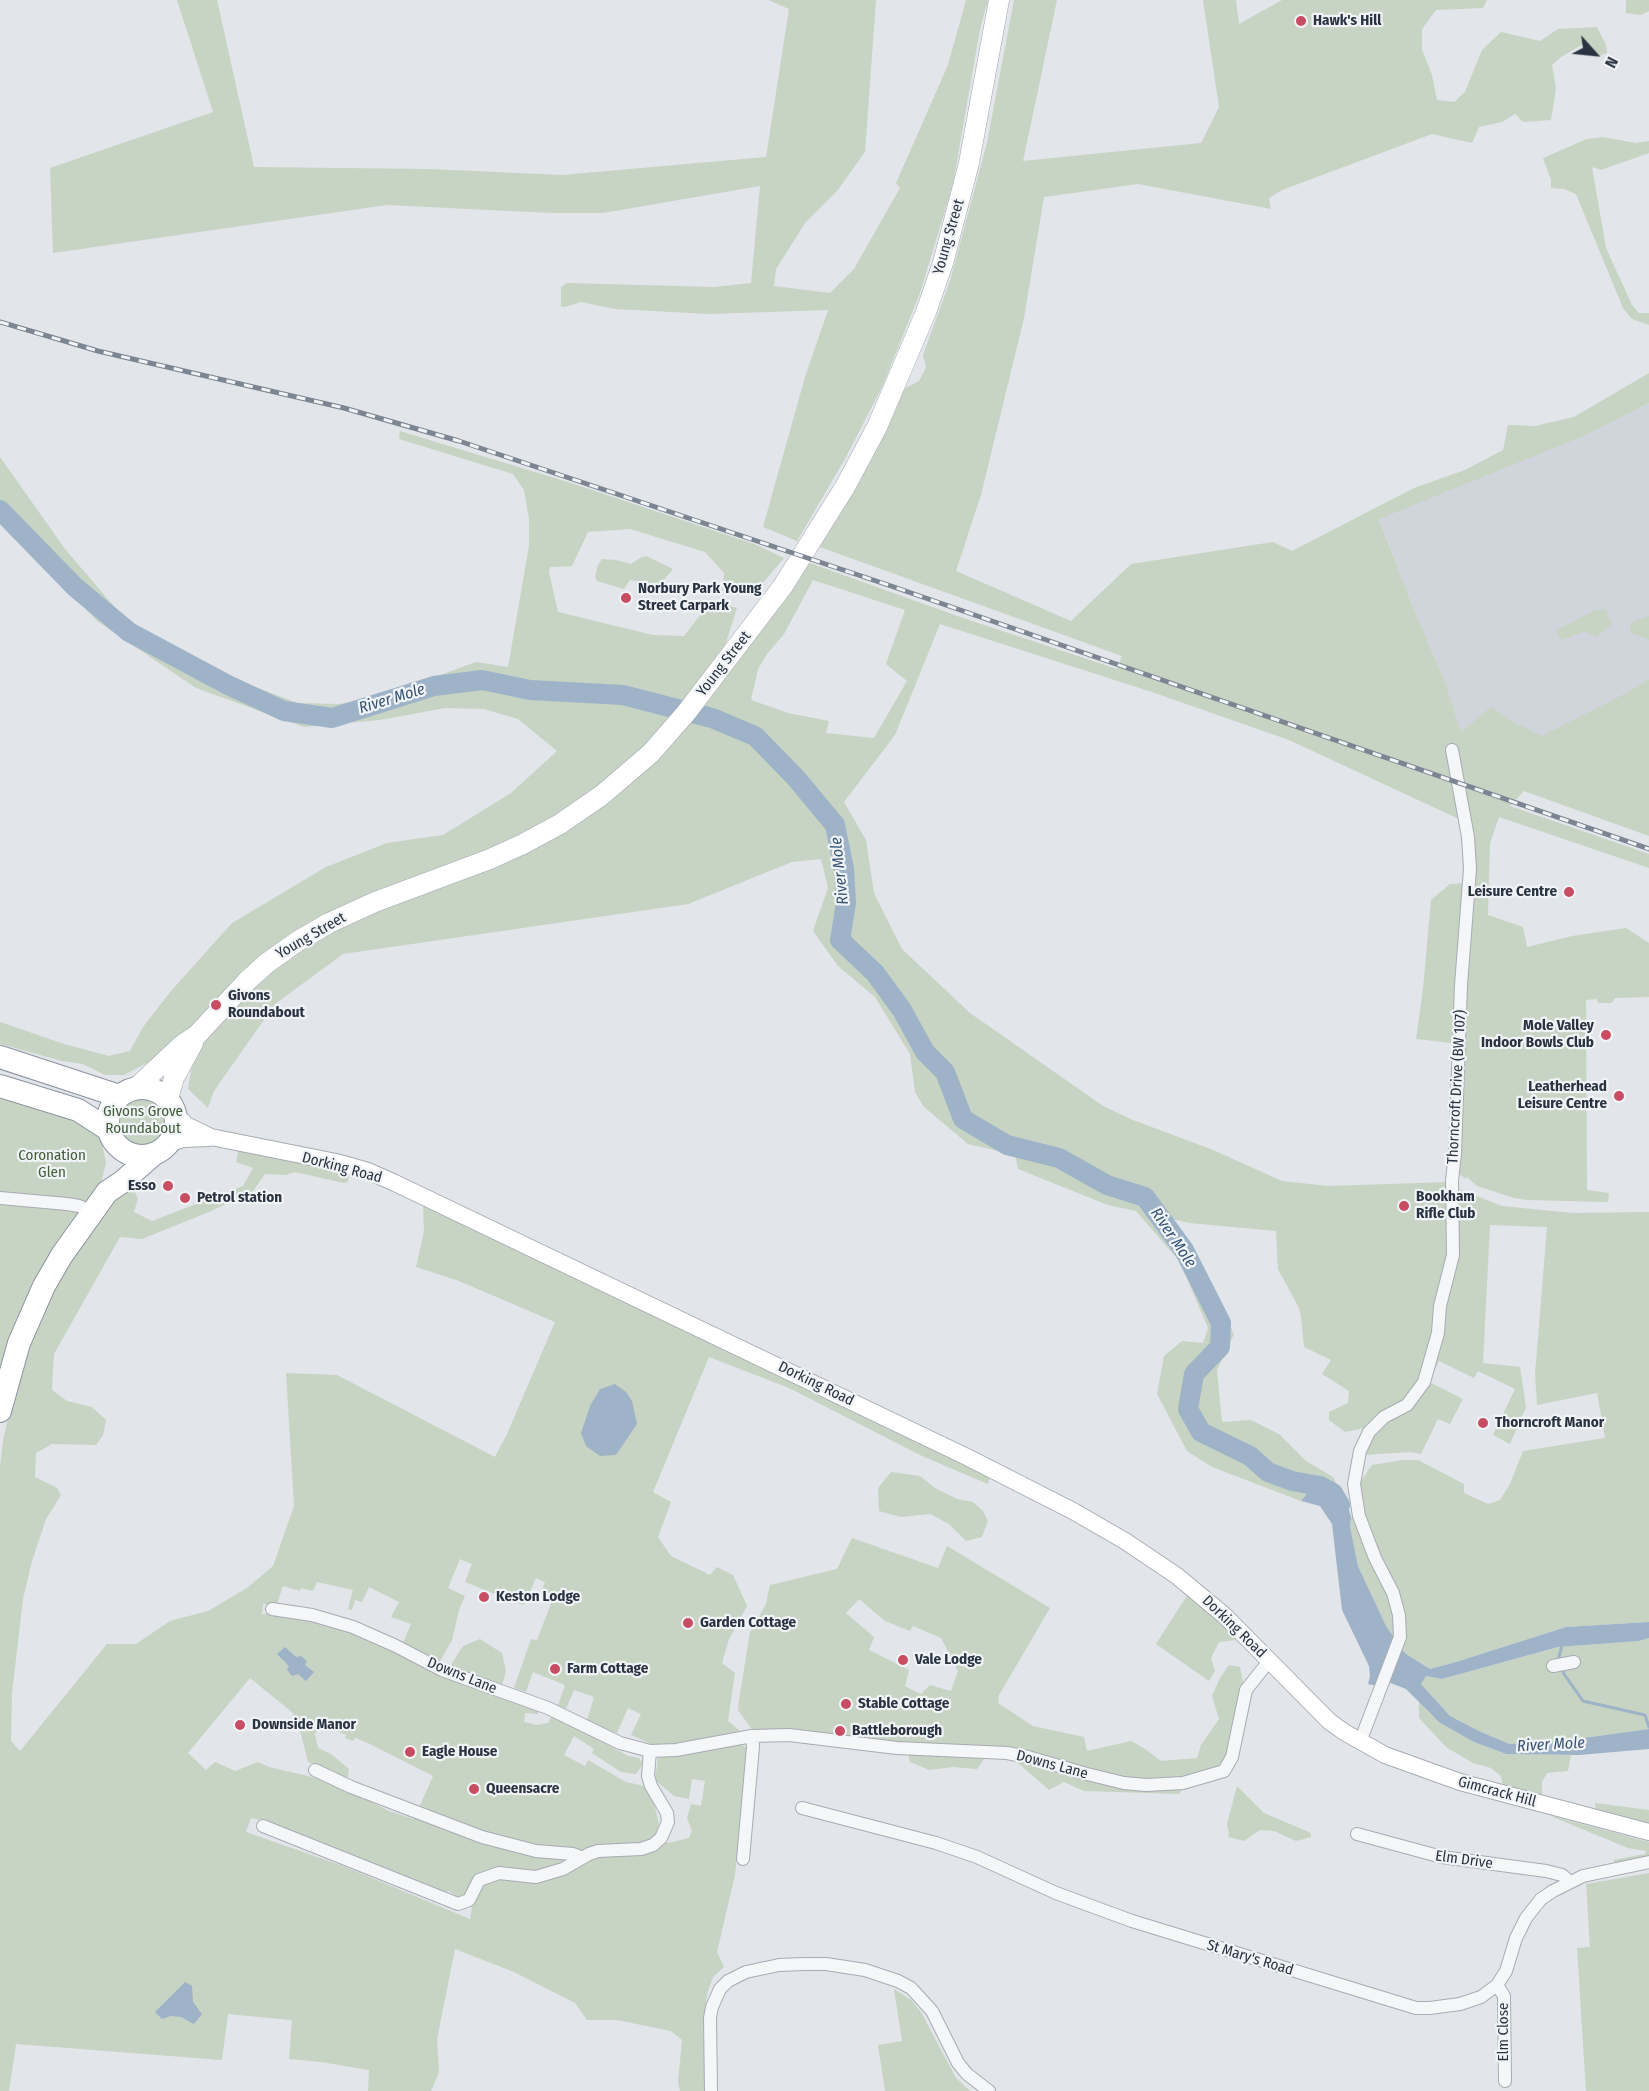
<!DOCTYPE html>
<style>
body{margin:0}
#map{position:relative;width:1649px;height:2091px;overflow:hidden;background:#e2e5e9;font-family:"Fira Sans Condensed",sans-serif}
canvas{display:block}
.north{position:absolute;left:1565px;top:24px;width:60px;height:60px;-webkit-text-stroke:4px #f1f4f7;paint-order:stroke;rotate:117deg;font-size:16px;font-weight:700;line-height:24px;text-align:center;color:#2a3341}
.north::after{content:'';display:block;margin:auto;width:21px;height:27px;background:#2a3341;clip-path:polygon(50% 0,100% 100%,50% 72%,0 100%)}
</style>
<div id="map">
<canvas width="1649" height="2091"></canvas>
<div class="north">N</div>
</div>
<script>
const g = document.querySelector('canvas').getContext('2d');
g.lineJoin = 'round';
function paint(path, color) { g.fillStyle = color; g.fill(path, 'evenodd'); }
const poly = rows => new Path2D(rows.map(r => 'M' + r).join(''));
function strokePath(path, color, width, dash) { g.strokeStyle = color; g.lineWidth = width; g.lineCap = dash ? 'butt' : 'round'; g.setLineDash(dash || []); g.stroke(path); }
function label(font, color, halo, rows, align = 'center') {
  g.font = font + ' "Fira Sans Condensed",sans-serif'; g.lineWidth = 4.5; g.setLineDash([]); g.textBaseline = 'middle'; g.strokeStyle = halo; g.fillStyle = color; for (const [text, x, y, turn = 0] of rows) {
    g.save(); g.translate(x, y); g.rotate((+turn || 0) * Math.PI / 180); g.textAlign = isNaN(turn) ? turn : align; if (halo) g.strokeText(text, 0, 0); g.fillText(text, 0, 0); g.restore();
  }
}
paint(poly([
 [1649,403,1649,679,1628,692,1534,772,1461,732,1444,679,1414,610,1379,518,1584,436]
]), '#d0d4db');
paint(poly([
 [177,0,217,0,254,167,429,169,562,175,766,157,789,9,768,0,876,0,865,152,837,191,805,223,776,269,774,286,830,293,854,269,900,188,896,183,948,65,966,0,988,0,980,29,953,184,920,293,883,385,846,457,797,541,763,527,805,377,828,310,709,314,615,309,581,302,565,307,561,306,561,287,567,283,714,287,751,283,760,186,603,213,552,213,387,205,53,253,50,168,213,112],
 [1014,0,1057,0,1023,161,1201,143,1219,107,1203,0,1236,0,1239,24,1282,0,1487,0,1483,8,1436,10,1422,29,1422,50,1432,75,1437,100,1454,102,1465,92,1482,50,1501,32,1540,41,1558,29,1597,27,1606,45,1607,53,1598,56,1589,49,1585,43,1561,57,1552,65,1556,88,1551,120,1523,122,1515,114,1502,122,1479,127,1472,143,1432,134,1282,190,1269,198,1271,209,1138,184,1044,197,1024,318,981,495,956,571,1071,621,1131,564,1273,542,1292,551,1414,488,1465,470,1503,450,1508,425,1535,426,1574,417,1649,373,1649,403,1584,436,1379,519,1414,610,1444,679,1461,732,1491,707,1513,722,1542,736,1628,692,1649,679,1649,836,1524,791,1510,806,1649,854,1649,868,1499,817,1490,843,1488,915,1523,927,1527,947,1572,936,1626,928,1649,943,1649,997,1615,998,1612,1003,1598,1003,1597,999,1586,1000,1587,1190,1609,1193,1608,1202,1527,1200,1514,1198,1477,1186,1467,1177,1466,1179,1459,1174,1468,945,1476,872,1461,820,1289,740,1152,692,940,624,895,735,844,802,866,840,874,893,902,949,970,1013,1103,1106,1133,1120,1213,1150,1282,1181,1328,1186,1449,1182,1449,1194,1461,1190,1502,1206,1573,1213,1649,1212,1649,1622,1566,1627,1456,1662,1430,1669,1406,1654,1386,1626,1358,1566,1350,1526,1351,1517,1362,1506,1359,1484,1372,1465,1403,1460,1418,1460,1464,1484,1464,1493,1488,1504,1500,1500,1510,1484,1523,1451,1605,1438,1597,1393,1537,1405,1535,1374,1547,1227,1490,1225,1483,1363,1520,1367,1526,1407,1510,1444,1493,1435,1515,1389,1478,1371,1474,1378,1439,1361,1429,1382,1463,1399,1450,1424,1438,1419,1421,1454,1410,1452,1364,1455,1379,1425,1345,1432,1329,1420,1329,1412,1348,1403,1349,1391,1322,1374,1331,1360,1304,1347,1301,1317,1299,1308,1278,1269,1276,1231,1190,1223,1171,1219,1191,1251,1234,1334,1217,1370,1222,1422,1251,1420,1279,1434,1306,1461,1333,1477,1338,1487,1328,1486,1309,1491,1301,1501,1212,1467,1187,1451,1157,1394,1164,1356,1182,1341,1203,1343,1208,1328,1180,1262,1136,1211,1108,1205,1018,1169,1015,1155,968,1144,924,1107,915,1092,910,1054,875,997,838,966,813,931,828,888,821,859,792,862,688,904,343,954,275,1004,214,1091,208,1108,188,1089,192,1065,166,1058,145,1064,124,1075,105,1075,83,1064,62,1061,0,1044,0,1022,64,1044,109,1056,130,1051,143,1027,171,991,232,923,326,867,387,843,443,835,511,793,557,751,518,719,484,709,445,708,380,720,304,727,196,688,97,621,0,517,0,457,65,549,118,611,141,633,214,672,298,703,338,704,377,698,476,662,508,667,529,546,529,519,524,490,513,474,399,439,400,431,571,483,754,544,784,558,756,591,738,595,722,590,724,573,705,552,630,529,588,532,572,566,550,567,549,572,558,612,653,635,684,636,711,601,737,608,723,652,807,562,963,618,1117,669,1122,656,817,546,892,416,905,388,919,381,926,367,923,355,950,281,987,143],
 [813,580,905,610,886,664,907,681,874,738,826,733,829,721,788,713,751,700,758,669,767,654,784,634],
 [1626,0,1649,0,1649,11,1641,15,1626,13],
 [1603,137,1636,143,1649,141,1649,153,1601,170,1592,167,1606,248,1632,305,1639,313,1649,313,1649,325,1632,319,1623,308,1576,194,1564,189,1551,188,1551,180,1543,158,1587,139],
 [646,556,673,569,663,581,653,587,643,591,636,589,637,581,630,580,624,589,597,581,595,577,598,565,602,559,616,560,631,564,640,558],
 [1605,609,1612,625,1596,637,1585,631,1561,640,1556,631,1595,610],
 [1649,616,1649,640,1631,633,1630,623],
 [1465,883,1451,1043,1416,1039,1423,989,1431,900,1450,884],
 '117 1121a26 26 0 1 1 52 0a26 26 0 1 1-52 0Z',
 [0,1096,72,1115,95,1132,102,1143,106,1163,101,1183,0,1387],
 [239,1148,349,1173,348,1182,344,1183,295,1172,286,1175,265,1174,253,1191,209,1212,142,1239,120,1237,54,1354,52,1390,67,1401,92,1407,106,1420,103,1435,96,1445,52,1444,36,1453,35,1477,57,1488,61,1495,46,1519,32,1561,23,1599,12,1693,11,1741,20,1751,107,1644,136,1644,170,1621,208,1611,247,1588,273,1566,294,1506,286,1373,337,1375,495,1457,507,1434,555,1322,459,1281,416,1267,424,1232,423,1204,990,1477,988,1484,922,1456,789,1388,709,1357,653,1492,671,1502,658,1537,671,1556,710,1575,717,1567,733,1575,747,1606,729,1639,722,1663,735,1673,728,1721,741,1732,686,1745,653,1745,631,1735,641,1714,628,1708,617,1733,604,1729,587,1720,594,1697,574,1690,566,1709,558,1705,565,1685,533,1672,526,1692,514,1688,531,1639,537,1640,552,1601,540,1595,545,1582,536,1578,524,1605,513,1601,515,1595,510,1593,507,1599,465,1582,472,1564,460,1559,448,1588,465,1596,459,1610,452,1640,439,1663,402,1645,411,1624,391,1617,399,1602,369,1587,362,1602,355,1600,352,1610,348,1609,353,1590,317,1582,313,1591,301,1588,300,1591,283,1586,277,1604,263,1604,262,1614,275,1614,353,1629,542,1709,537,1714,525,1713,524,1722,537,1725,548,1723,553,1714,628,1756,639,1758,643,1764,636,1774,621,1772,592,1753,594,1749,574,1736,564,1755,585,1766,588,1760,626,1782,644,1786,654,1803,659,1824,657,1833,668,1843,689,1838,692,1831,687,1818,691,1804,701,1806,705,1781,692,1779,689,1799,674,1796,655,1780,658,1758,740,1743,749,1750,735,1875,717,1952,724,1967,713,1977,707,1994,703,2030,708,2091,680,2091,678,2082,682,2040,671,2031,617,2020,587,2020,575,2003,514,1972,455,1949,437,2039,439,2072,431,2091,368,2091,369,2070,321,2062,289,2059,292,2020,228,2014,222,2060,16,2044,9,2091,0,2091,0,1468,3,1440,19,1373,49,1298,100,1207,132,1186,138,1198,134,1212,152,1221,243,1186,253,1168,236,1162],
 [250,1678,293,1713,301,1734,308,1762,344,1777,348,1777,349,1769,331,1754,318,1748,315,1734,321,1724,346,1735,345,1738,353,1741,355,1738,368,1743,433,1776,414,1819,389,1811,329,1781,269,1767,258,1762,235,1771,215,1762,206,1770,188,1753],
 [251,1818,267,1821,442,1893,449,1891,472,1907,470,1919,343,1866,246,1832],
 [891,1472,920,1476,935,1488,957,1499,973,1502,983,1511,988,1521,982,1537,966,1541,949,1524,930,1514,901,1517,879,1511,878,1488],
 [852,1538,938,1568,947,1546,1050,1608,999,1695,998,1703,1033,1726,1084,1737,1087,1751,1131,1741,1145,1749,1161,1761,1197,1758,1201,1745,1219,1719,1212,1696,1220,1678,1229,1665,1240,1667,1244,1687,1226,1763,1220,1769,1192,1775,1179,1794,1084,1791,1064,1782,1049,1790,1010,1756,987,1755,977,1769,953,1767,929,1770,910,1762,906,1745,753,1731,738,1710,739,1700,750,1632,766,1604,770,1585,837,1569],
 [859,1599,885,1621,910,1631,913,1626,941,1638,958,1671,951,1691,930,1685,921,1694,905,1686,909,1670,869,1650,874,1637,846,1613],
 [1188,1594,1218,1619,1236,1640,1219,1642,1211,1658,1215,1671,1209,1681,1156,1644],
 [1649,1638,1649,1729,1554,1742,1511,1744,1481,1732,1450,1716,1421,1684,1426,1676,1442,1679,1558,1647,1639,1641],
 [480,1639,502,1653,506,1671,502,1685,449,1668,463,1646],
 [1419,1701,1430,1714,1474,1742,1506,1754,1571,1755,1568,1771,1547,1773,1542,1782,1542,1796,1503,1787,1501,1776,1491,1768,1473,1763,1446,1747,1419,1718],
 [1237,1786,1264,1813,1311,1833,1311,1837,1296,1841,1274,1831,1260,1830,1244,1841,1228,1837,1229,1833,1227,1824],
 [1595,1803,1649,1810,1649,1825,1596,1810],
 [1548,1815,1649,1842,1649,1858,1617,1864,1613,1860,1645,1854,1646,1851,1628,1848],
 [1649,1873,1649,2091,1586,2091,1577,1948,1590,1947,1586,1884],
 [894,1989,911,2000,921,2012,956,2078,970,2091,885,2091,878,2045,902,2041]
]), '#c7d3c3');
paint(poly([
 [615,1384,626,1392,632,1401,637,1424,616,1455,600,1456,586,1446,581,1433,590,1406,600,1389],
 [1328,1486,1338,1487,1346,1498,1351,1517,1350,1526,1358,1566,1386,1626,1396,1640,1377,1686,1368,1684,1370,1676,1369,1666,1342,1610,1332,1524,1320,1506,1301,1501,1309,1491],
 [1649,1622,1649,1638,1639,1641,1558,1647,1442,1679,1426,1676,1421,1684,1450,1716,1481,1732,1510,1744,1554,1742,1649,1729,1649,1749,1579,1755,1506,1754,1474,1742,1439,1722,1406,1689,1388,1682,1401,1648,1406,1654,1430,1669,1456,1662,1566,1627],
 [285,1647,296,1657,301,1656,307,1661,305,1665,314,1672,306,1681,298,1674,292,1676,287,1670,289,1666,277,1654],
 [185,1982,192,1986,193,2002,202,2014,194,2024,181,2017,171,2016,162,2019,155,2012]
]), '#9eb3c8');
strokePath(poly([
 [1561,1662,1559,1657,1562,1645],
 [1562,1668,1564,1674,1583,1701,1645,1715,1649,1727]
]), '#9eb3c8', 3);
strokePath(poly([
 [0,510,75,587,129,632,228,685,284,711,332,718,434,686,482,680,530,690,623,695,712,718,755,736,796,778,835,825,844,869,846,903,840,940,875,973,902,1010,925,1052,945,1072,963,1119,1007,1145,1059,1158,1107,1185,1145,1197,1184,1250,1221,1323,1220,1347,1194,1374,1188,1409,1201,1432,1250,1456,1268,1472,1292,1481,1320,1486,1333,1493,1340,1505]
]), '#9eb3c8', 20);
const street = poly([
 [0,1198,67,1204,79,1206,91,1211],
 [272,1609,312,1615,353,1627,396,1646,442,1670,548,1708,620,1743,650,1751,676,1750,752,1736,789,1735,897,1748,1007,1753,1028,1757,1083,1773,1124,1783,1146,1785,1183,1783,1224,1771,1232,1757,1246,1690,1269,1661],
 [1553,1666,1574,1662],
 [1360,1742,1400,1637,1399,1615,1393,1593,1375,1558,1359,1516,1354,1484,1360,1451,1369,1432,1384,1417,1407,1405,1424,1382,1438,1333,1440,1306,1453,1255,1452,1181,1455,1153,1461,985,1470,869,1468,837,1452,750],
 [315,1770,351,1787,482,1837,536,1851,573,1854,581,1857],
 [802,1808,936,1843,977,1857,1056,1893,1132,1921,1416,2008,1430,2008,1460,2004,1481,1997,1497,1985,1506,1971,1516,1938,1526,1918,1541,1899,1553,1891,1583,1876,1649,1862],
 [263,1826,458,1904,469,1900,479,1880,499,1873,536,1877,563,1869,589,1854,598,1851,641,1849,653,1845,661,1838,668,1822,667,1813,651,1786,648,1776,650,1751],
 [1357,1834,1442,1857,1546,1871,1562,1875,1569,1881],
 [743,1859,753,1747,752,1736],
 [1497,1985,1504,1996,1505,2081],
 [711,2091,710,2018,712,2007,720,1989,728,1981,746,1972,779,1965,803,1964,826,1964,865,1970,898,1981,911,1988,932,2011,958,2063,967,2074,989,2091]
]);
const secondary = poly([
 [175,1113,186,1125,211,1137,336,1162,368,1171,395,1183,967,1457,1073,1511,1125,1541,1177,1576,1225,1616,1329,1721,1344,1732,1385,1755,1460,1782,1649,1832],
 [168,1144,183,1139,210,1138]
]);
const primary = poly([
 [137,1087,182,1045,197,1035,247,981,267,963,298,941,329,923,375,902,490,859,523,844,560,824,602,795,651,753,686,713,783,586,845,487,877,427,926,312,943,263,969,163,999,0],
 [168,1099,174,1078,193,1043]
]);
const highway = poly([
 [0,1057,119,1096],
 [0,1086,78,1110,109,1130],
 '108 1122a34 34 0 1 1 68 0a34 34 0 1 1-68 0Z',
 [0,1411,19,1343,44,1286,62,1255,107,1192,122,1182,153,1155]
]);
strokePath(street, '#a7acb3', 14);
strokePath(secondary, '#a7acb3', 18);
strokePath(primary, '#a1a9b5', 21);
strokePath(highway, '#8a939f', 24);
strokePath(street, '#f4f6f8', 12);
strokePath(secondary, '#fff', 16);
strokePath(primary, '#fff', 20);
strokePath(highway, '#fff', 22);
const rail = poly([
 [0,322,98,351,344,408,459,441,891,586,1649,849]
]);
strokePath(rail, '#7c8592', 5);
strokePath(rail, '#f1f4f7', 3, [9]);
for (const [x, y, r, color] of [
 [1301,21,6,"#c84d62"],
 [626,598,6,"#c84d62"],
 [1569,892,6,"#c84d62"],
 [216,1005,6,"#c84d62"],
 [1606,1035,6,"#c84d62"],
 [1619,1096,6,"#c84d62"],
 [168,1186,6,"#c84d62"],
 [185,1198,6,"#c84d62"],
 [1404,1206,6,"#c84d62"],
 [1483,1423,6,"#c84d62"],
 [484,1597,6,"#c84d62"],
 [688,1623,6,"#c84d62"],
 [903,1660,6,"#c84d62"],
 [555,1669,6,"#c84d62"],
 [846,1704,6,"#c84d62"],
 [240,1725,6,"#c84d62"],
 [840,1731,6,"#c84d62"],
 [410,1752,6,"#c84d62"],
 [474,1789,6,"#c84d62"]
]) { const dot = new Path2D(); dot.arc(x, y, r, 0, 2 * Math.PI); g.fillStyle = color; g.fill(dot); strokePath(dot, '#f1f4f7', 2); }
label('bold 15px', '#2a3341', '#f1f4f7', [
 ["Hawk's Hill",1313,21],
 ["Norbury Park Young",638,589],
 ["Street Carpark",638,606],
 ["Leisure Centre",1557,892,"right"],
 ["Givons",228,996],
 ["Roundabout",228,1013],
 ["Mole Valley",1594,1026,"right"],
 ["Indoor Bowls Club",1594,1043,"right"],
 ["Leatherhead",1607,1087,"right"],
 ["Leisure Centre",1607,1104,"right"],
 ["Esso",156,1186,"right"],
 ["Bookham",1416,1197],
 ["Rifle Club",1416,1214],
 ["Petrol station",197,1198],
 ["Thorncroft Manor",1495,1423],
 ["Keston Lodge",496,1597],
 ["Garden Cottage",700,1623],
 ["Vale Lodge",915,1660],
 ["Farm Cottage",567,1669],
 ["Stable Cottage",858,1704],
 ["Downside Manor",252,1725],
 ["Battleborough",852,1731],
 ["Eagle House",422,1752],
 ["Queensacre",486,1789]
], 'left');
label('15px', '#2a3341', '#f1f4f7', [
 ["Young Street",949,237,-74],
 ["Young Street",724,664,-52],
 ["Young Street",311,936,-30],
 ["Thorncroft Drive (BW 107)",1457,1087,-87],
 ["Dorking Road",342,1168,15],
 ["Dorking Road",816,1384,26],
 ["Dorking Road",1234,1627,44],
 ["Downs Lane",462,1676,22],
 ["Downs Lane",1052,1765,15],
 ["Gimcrack Hill",1497,1792,15],
 ["Elm Drive",1464,1860,8],
 ["St Mary's Road",1250,1958,17],
 ["Elm Close",1504,2032,-90]
]);
label('15px', '#405c38', '#f1f4f7', [
 ["Givons Grove",143,1112],
 ["Roundabout",143,1129],
 ["Coronation",52,1156],
 ["Glen",52,1173]
]);
label('italic 16px', '#365373', '#f1f4f7', [
 ["River Mole",392,699,-17],
 ["River Mole",840,871,-96],
 ["River Mole",1173,1238,56],
 ["River Mole",1551,1745,-3]
]);
</script>
